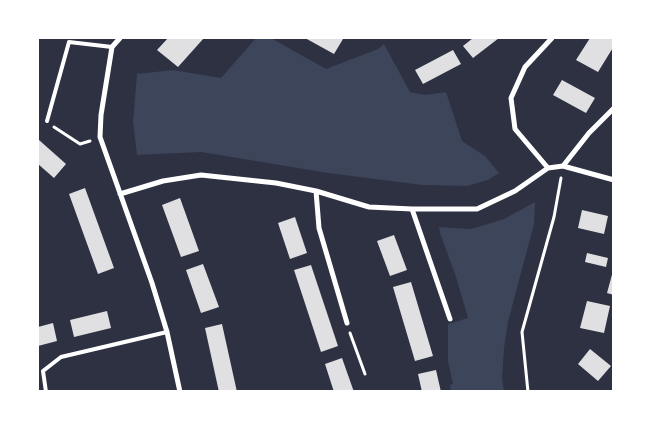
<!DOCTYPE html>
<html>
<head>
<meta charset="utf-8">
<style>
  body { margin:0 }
  #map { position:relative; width:651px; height:429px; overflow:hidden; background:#2d3142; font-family:"Work Sans",sans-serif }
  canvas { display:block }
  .frame { position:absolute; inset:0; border:39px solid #fff; pointer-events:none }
</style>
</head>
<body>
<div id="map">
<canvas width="651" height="429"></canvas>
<div class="frame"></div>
</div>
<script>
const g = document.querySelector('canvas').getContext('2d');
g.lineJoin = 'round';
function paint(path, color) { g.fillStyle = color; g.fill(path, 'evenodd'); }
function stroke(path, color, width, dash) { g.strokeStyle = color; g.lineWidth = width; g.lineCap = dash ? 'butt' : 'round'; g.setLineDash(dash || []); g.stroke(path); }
paint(new Path2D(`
  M 256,38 L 271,38 L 326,69 L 378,49 L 384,44 L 410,92 L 425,95 L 446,92 L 462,141 L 485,156 L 499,173 L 488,180 L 467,186 L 422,185 L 328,173 L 201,152 L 137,155 L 133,122 L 137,74 L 173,70 L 221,78 Z
  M 535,202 L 534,224 L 508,322 L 504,349 L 502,378 L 504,391 L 451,391 L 450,385 L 453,384 L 448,361 L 448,324 L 468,318 L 456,277 L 440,233 L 439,227 L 471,229 L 504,219 Z`), '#3c4559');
paint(new Path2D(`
  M 168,38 L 204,38 L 178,67 L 157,50 Z
  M 305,38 L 341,38 L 343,39 L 334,54 Z
  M 473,38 L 499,38 L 473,58 L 463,46 Z
  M 590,38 L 614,38 L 614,46 L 598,72 L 576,60 Z
  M 453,50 L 461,64 L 423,84 L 415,70 Z
  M 562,80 L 595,98 L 586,113 L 553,95 Z
  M 39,140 L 66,164 L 54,178 L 38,164 L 38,141 Z
  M 85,188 L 114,268 L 98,274 L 69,194 Z
  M 180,198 L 199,251 L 181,257 L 162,205 Z
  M 582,210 L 608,216 L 604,234 L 578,228 Z
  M 295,217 L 307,253 L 290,259 L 278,223 Z
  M 394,235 L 407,270 L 390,276 L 377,241 Z
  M 587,253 L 608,258 L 606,267 L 585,262 Z
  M 203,264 L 219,307 L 201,313 L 186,270 Z
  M 311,265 L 338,346 L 321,352 L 294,270 Z
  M 613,271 L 614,271 L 614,295 L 607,293 Z
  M 411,282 L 433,356 L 415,361 L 393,287 Z
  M 587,301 L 610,306 L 604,333 L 580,328 Z
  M 107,311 L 111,328 L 74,337 L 70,320 Z
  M 53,323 L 57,341 L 38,346 L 38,327 Z
  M 222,324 L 237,392 L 219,392 L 205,328 Z
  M 590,349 L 611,366 L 598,381 L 578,364 Z
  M 342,358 L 354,392 L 334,392 L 325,364 Z
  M 436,370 L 441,392 L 422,392 L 418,374 Z`), '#e0e0e3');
stroke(new Path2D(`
  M 54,127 L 80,144 L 90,141
  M 350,333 L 365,374
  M 528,392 L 522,332 L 554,217 L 561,178`), '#fff', 3);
stroke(new Path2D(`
  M 47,121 L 69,42 L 112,47
  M 46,392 L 43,371 L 61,357 L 167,332`), '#fff', 4);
stroke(new Path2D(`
  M 120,38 L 112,47 L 101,115 L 100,137 L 152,283 L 167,332 L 180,392
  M 563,166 L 589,133 L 614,108
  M 548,168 L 515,129 L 511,98 L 525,67 L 552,38
  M 316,191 L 319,228 L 347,323
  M 120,194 L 163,181 L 201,175 L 276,183 L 316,191 L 369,207 L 412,209 L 477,209 L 515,191 L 548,168 L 563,166 L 614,180
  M 412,209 L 450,319`), '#fff', 5);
</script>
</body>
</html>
